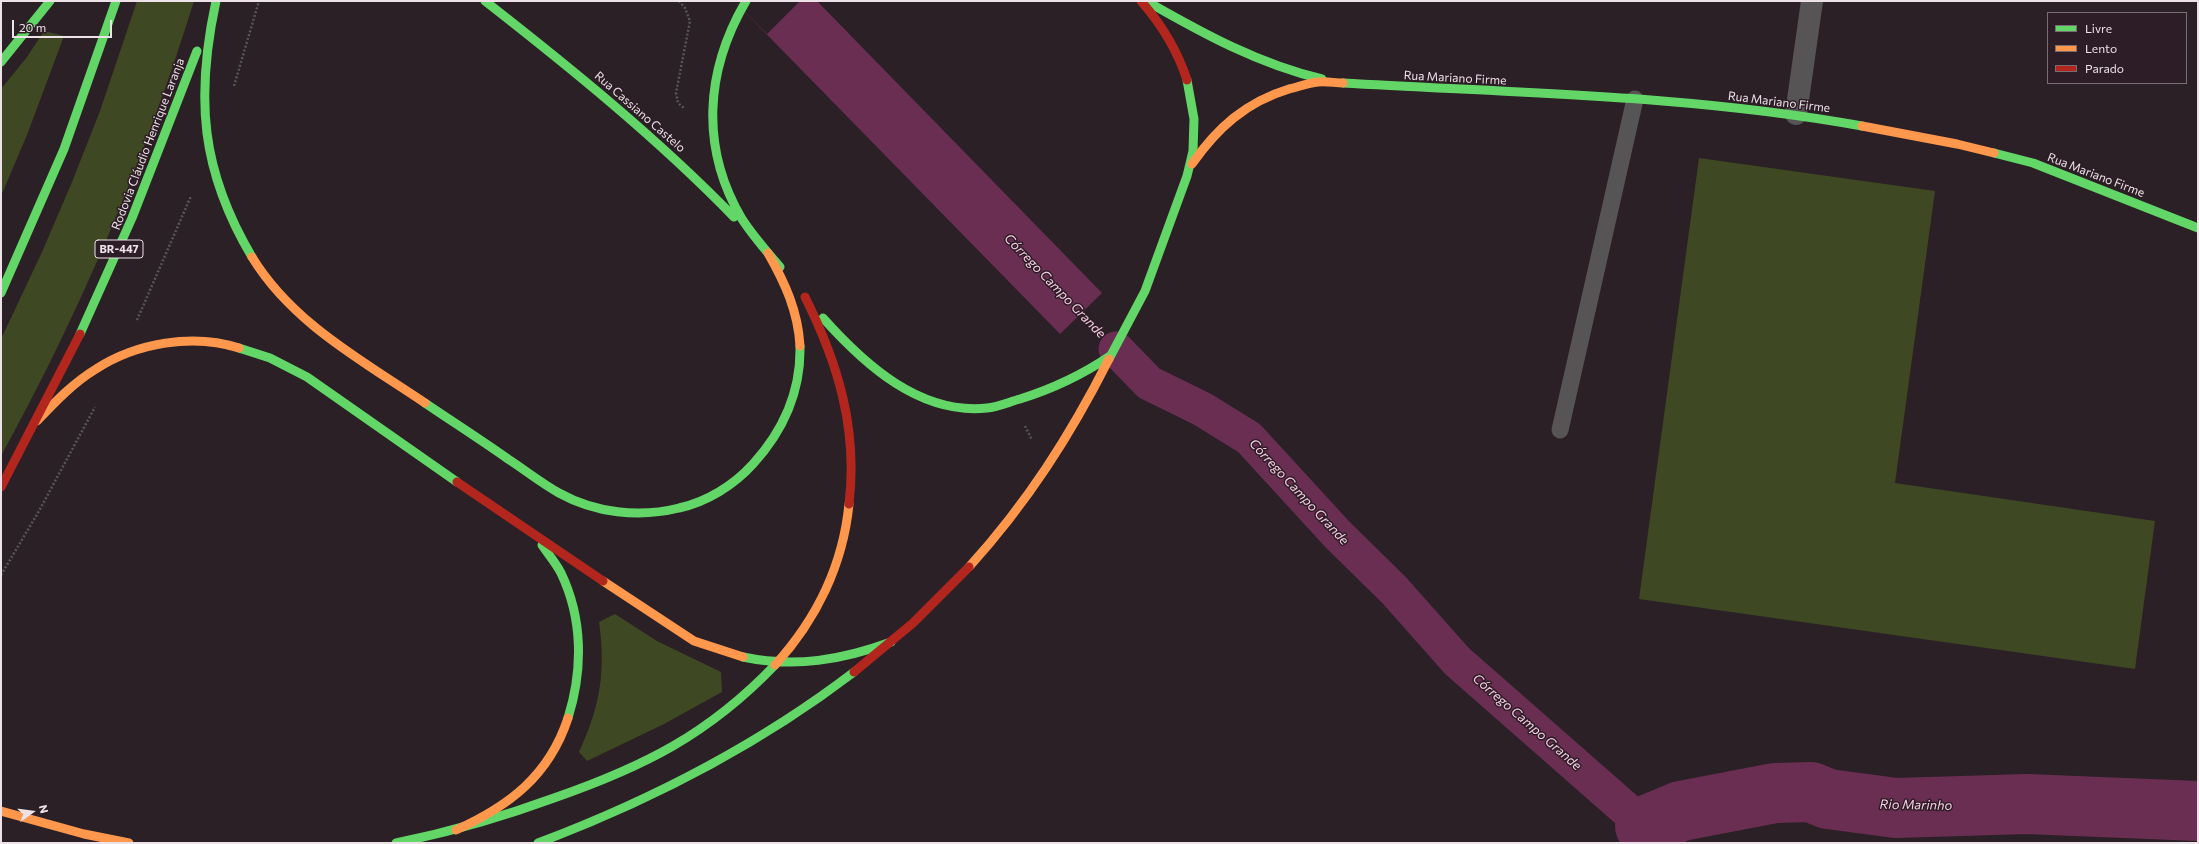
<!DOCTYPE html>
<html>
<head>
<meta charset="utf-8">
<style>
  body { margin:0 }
  #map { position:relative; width:2199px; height:844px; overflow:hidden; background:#2a2025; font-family:Commissioner,sans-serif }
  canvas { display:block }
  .frame { position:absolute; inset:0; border:2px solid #ede2e7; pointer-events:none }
  .legend { position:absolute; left:2047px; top:12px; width:140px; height:72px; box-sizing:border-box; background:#2d1d26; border:1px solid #7a6c73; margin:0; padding:5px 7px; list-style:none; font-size:12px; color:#ede2e7 }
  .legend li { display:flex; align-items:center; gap:8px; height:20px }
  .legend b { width:20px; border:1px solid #7a6c73 }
  .north { position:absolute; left:12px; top:792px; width:40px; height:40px; -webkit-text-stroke:3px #2d1d26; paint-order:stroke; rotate:76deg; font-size:11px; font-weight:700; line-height:16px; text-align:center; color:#ede2e7 }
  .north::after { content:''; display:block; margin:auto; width:14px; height:18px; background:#ede2e7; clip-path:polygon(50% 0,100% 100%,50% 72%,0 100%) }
  .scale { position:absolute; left:12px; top:20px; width:100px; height:18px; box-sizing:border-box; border:2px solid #ede2e7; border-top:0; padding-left:5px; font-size:12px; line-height:14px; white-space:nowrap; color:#ede2e7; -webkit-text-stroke:3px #2d1d26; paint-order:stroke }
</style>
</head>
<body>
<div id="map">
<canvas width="2199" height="844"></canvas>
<div class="frame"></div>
<ul class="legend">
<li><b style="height:5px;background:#63d668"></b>Livre</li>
<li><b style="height:5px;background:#ff974d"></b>Lento</li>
<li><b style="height:5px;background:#b3261e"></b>Parado</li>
</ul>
<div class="north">N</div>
<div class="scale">20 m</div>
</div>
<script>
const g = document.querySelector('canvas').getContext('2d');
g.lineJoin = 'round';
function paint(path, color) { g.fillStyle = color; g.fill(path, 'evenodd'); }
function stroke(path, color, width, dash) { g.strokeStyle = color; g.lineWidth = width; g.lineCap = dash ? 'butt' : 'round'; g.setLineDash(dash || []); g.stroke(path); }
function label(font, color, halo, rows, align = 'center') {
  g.font = font + ' Commissioner,sans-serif'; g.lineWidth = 3; g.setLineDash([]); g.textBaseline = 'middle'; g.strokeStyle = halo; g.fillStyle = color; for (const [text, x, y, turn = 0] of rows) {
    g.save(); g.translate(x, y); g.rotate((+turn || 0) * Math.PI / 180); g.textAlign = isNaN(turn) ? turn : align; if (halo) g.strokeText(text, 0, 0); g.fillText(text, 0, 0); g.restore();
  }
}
paint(new Path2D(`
  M 137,1 L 194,1 C 145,159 81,311 1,456 L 1,339 L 42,252 L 72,182 L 100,111 Z
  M 44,31 L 64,36 L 27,135 L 1,196 L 1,89 L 27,57 Z
  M 1699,158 L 1935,191 L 1895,483 L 2155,521 L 2135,669 L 1639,599 Z
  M 615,614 L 657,641 L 721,672 L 722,692 L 664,724 L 587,761 L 579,752 C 600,707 606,671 599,622 Z`), '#3e4823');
paint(new Path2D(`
  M 734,1 L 817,1 L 1104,295 L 1063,337 Z`), '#692e52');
paint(new Path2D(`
  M 734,1 L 800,1 L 767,34 Z
  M 1104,291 L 1172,361 L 1129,406 L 1059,335 Z`), '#2a2025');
stroke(new Path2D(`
  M 1116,349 L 1149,383 L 1202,409 L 1249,438 L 1337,534 L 1394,590 L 1457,661 L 1645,826 L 1668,843`), '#692e52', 35);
stroke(new Path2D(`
  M 1645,826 L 1681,811 L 1775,793 L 1811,792 L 1828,799 L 1896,808 L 2027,804 L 2198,811`), '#692e52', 60);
stroke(new Path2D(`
  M 679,1 L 685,8 L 690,21 L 676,93 L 678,103 L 684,108
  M 234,86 L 259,1
  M 137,320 L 191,196
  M 1025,426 L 1032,440
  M 1,575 L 39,511 L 95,407`), '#585655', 2.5, [2, 2]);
stroke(new Path2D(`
  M 1560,430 L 1635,99`), '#565454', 17);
stroke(new Path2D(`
  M 1796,114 L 1812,1`), '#565454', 22);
stroke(new Path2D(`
  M 216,1 C 195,98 201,171 252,257
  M 485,1 C 572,69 657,138 734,217
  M 746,1 C 705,71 700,148 742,219 C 753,236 767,252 780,267
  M 1148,2 C 1204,34 1259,64 1322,79
  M 1,62 L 50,1
  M 1343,83 C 1516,93 1691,95 1862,126
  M 1994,153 L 2033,163 L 2198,228
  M 1,293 L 64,149 L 116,1
  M 823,318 C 865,365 920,415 987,408 C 998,407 1009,402 1020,399 C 1052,389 1082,375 1110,356
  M 80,334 L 132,218 L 197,51
  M 239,348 L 270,358 L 307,377 L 457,482
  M 1109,359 L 1145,291 L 1187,176 L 1193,151 L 1194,119 L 1187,80
  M 425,403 C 453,422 481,440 508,459 C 525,470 541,483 559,493 C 595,513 639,518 679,508 C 707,502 734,485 753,464 C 783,431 801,391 800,346
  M 542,545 C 548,554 556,563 561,573 C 583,619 583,670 568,718
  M 743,657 C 795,668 842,660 891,642
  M 396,843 C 450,832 502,817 554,798 C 643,767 708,735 775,665
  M 538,843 C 652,800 757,746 854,672`), '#63d668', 9);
stroke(new Path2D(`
  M 1862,126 L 1957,144 L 1994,153
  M 1192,164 C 1217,128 1246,102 1289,89 C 1298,87 1308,83 1318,82 C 1326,81 1335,83 1343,83
  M 768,253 C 785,283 798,311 800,346
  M 252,257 C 292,323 363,361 425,403
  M 37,421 C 55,402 73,383 96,369 C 136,343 193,333 239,348
  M 969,567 C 1027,503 1070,436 1109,359
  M 603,581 L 694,641 L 743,657
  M 775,665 C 816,620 843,565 849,504
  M 1,811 L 84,834 L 129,843
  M 456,830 C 509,806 549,776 568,718`), '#ff974d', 9);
stroke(new Path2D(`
  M 1141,1 C 1162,25 1177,49 1187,80
  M 805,297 C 838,363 858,429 849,504
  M 457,482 L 603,581
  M 1,487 L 80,334
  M 854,672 L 913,623 L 969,567`), '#b3261e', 9);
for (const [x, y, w] of [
  [119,249,48]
]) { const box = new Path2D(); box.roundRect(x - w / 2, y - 9, w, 18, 3); g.fillStyle = '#2d1d26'; g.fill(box); stroke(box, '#ede2e7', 1); }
label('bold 11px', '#ede2e7', null, [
  ["BR-447",119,249]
]);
label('12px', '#ede2e7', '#2d1d26', [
  ["Rua Mariano Firme",1455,78,3],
  ["Rua Mariano Firme",1779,102,7],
  ["Rua Cassiano Castelo",640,112,41],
  ["Rodovia Cláudio Henrique Laranja",148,144,-69],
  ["Rua Mariano Firme",2096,175,21]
]);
label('italic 13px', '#f8cfe4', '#2d1d26', [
  ["Córrego Campo Grande",1055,286,46],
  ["Córrego Campo Grande",1299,492,47],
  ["Córrego Campo Grande",1527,722,41],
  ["Rio Marinho",1916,805,1]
]);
</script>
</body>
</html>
